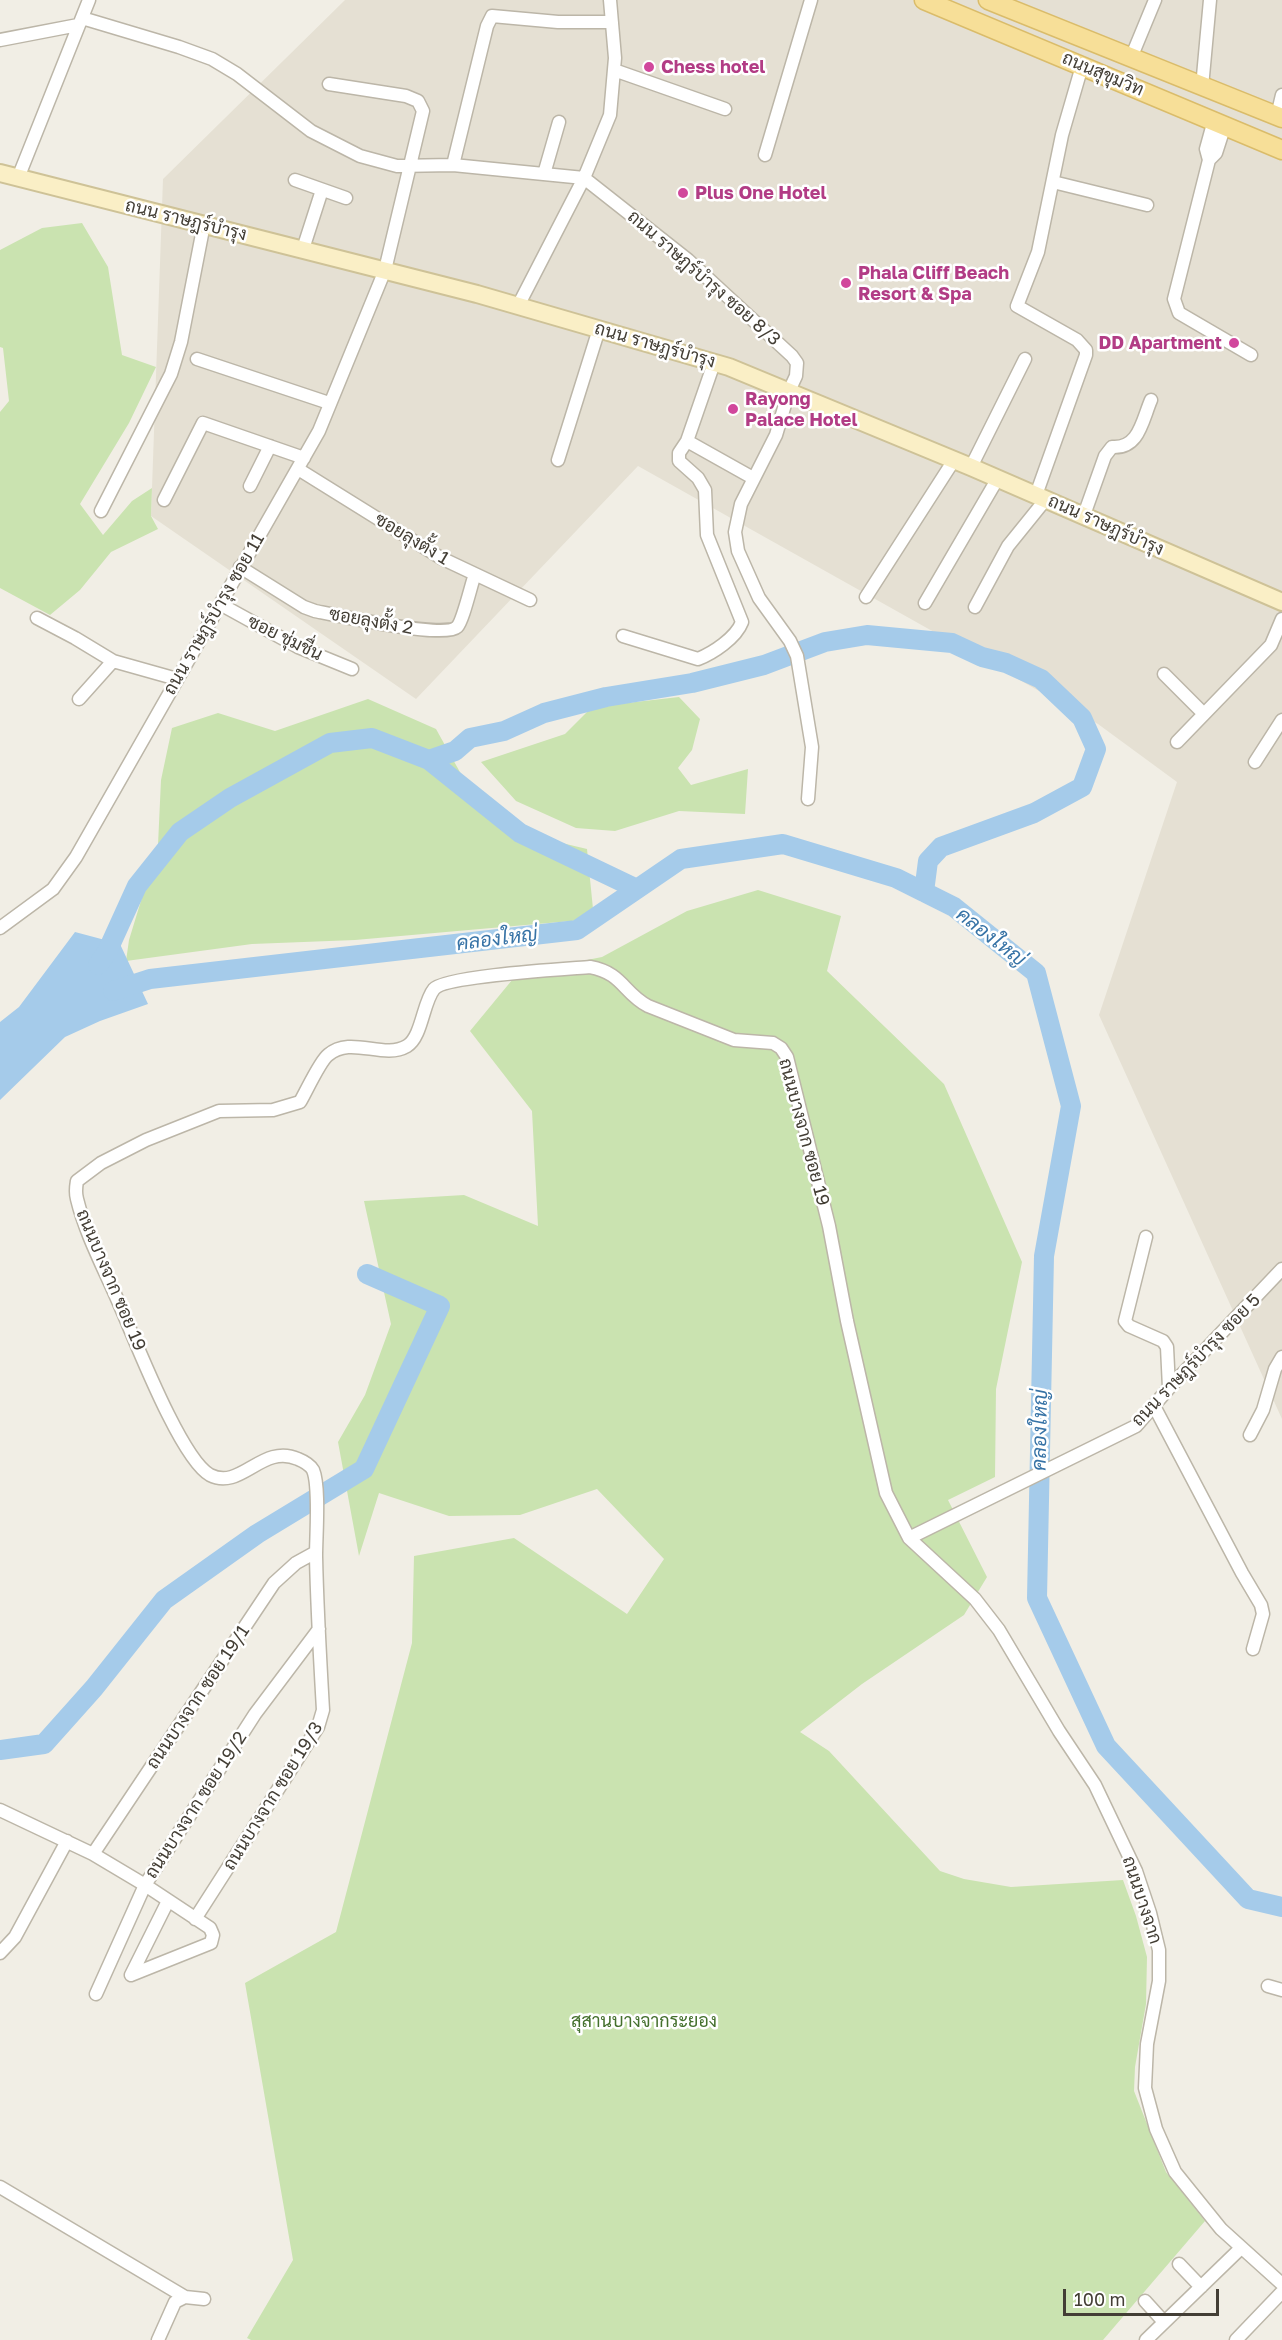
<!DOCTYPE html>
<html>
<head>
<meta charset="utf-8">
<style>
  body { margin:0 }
  #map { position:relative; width:1282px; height:2340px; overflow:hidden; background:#f1eee5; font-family:"Golos Text",sans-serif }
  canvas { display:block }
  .scale { position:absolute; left:1063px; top:2289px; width:156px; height:27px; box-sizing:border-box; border:3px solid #433e35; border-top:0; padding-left:8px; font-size:18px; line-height:21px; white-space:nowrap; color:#433e35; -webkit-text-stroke:4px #fff; paint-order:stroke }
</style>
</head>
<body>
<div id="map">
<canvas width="1282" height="2340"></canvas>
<div class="scale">100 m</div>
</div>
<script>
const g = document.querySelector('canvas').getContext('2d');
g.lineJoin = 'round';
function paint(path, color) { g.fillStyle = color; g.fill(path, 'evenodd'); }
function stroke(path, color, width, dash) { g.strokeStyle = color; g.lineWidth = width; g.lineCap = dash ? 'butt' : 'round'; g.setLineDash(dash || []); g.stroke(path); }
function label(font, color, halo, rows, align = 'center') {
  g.font = font + ' "Golos Text",Sarabun,sans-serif'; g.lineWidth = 5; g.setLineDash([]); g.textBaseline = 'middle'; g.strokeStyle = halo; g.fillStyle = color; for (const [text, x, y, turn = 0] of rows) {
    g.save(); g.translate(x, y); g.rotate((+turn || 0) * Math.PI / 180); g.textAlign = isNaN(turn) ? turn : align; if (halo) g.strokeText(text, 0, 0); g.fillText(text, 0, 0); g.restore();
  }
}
paint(new Path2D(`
  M 345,0 L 1282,0 L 1282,1419 L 1099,1015 L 1177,782 L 1098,724 L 638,466 L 416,699 L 151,516 L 163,179 Z`), '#e5e0d3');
paint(new Path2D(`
  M 82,223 L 108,267 L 122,355 L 156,367 L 129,423 L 80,504 L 103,535 L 132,501 L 152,488 L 151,516 L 158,529 L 111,552 L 80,590 L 50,615 L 0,588 L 0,412 L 9,401 L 3,348 L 0,347 L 0,250 L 42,228 Z
  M 679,697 L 700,719 L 692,750 L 678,768 L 691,785 L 748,769 L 745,814 L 679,811 L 615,831 L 576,828 L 516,801 L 481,762 L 565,734 L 592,707 Z
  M 368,699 L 436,729 L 471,792 L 494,819 L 520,833 L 587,849 L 594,919 L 355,940 L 252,944 L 126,961 L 129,940 L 158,845 L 161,780 L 172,728 L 218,713 L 275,731 Z
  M 758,890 L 841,916 L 827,971 L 944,1084 L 1022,1262 L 996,1389 L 995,1477 L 948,1500 L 987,1577 L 964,1615 L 862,1684 L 800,1732 L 829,1751 L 940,1871 L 964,1879 L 1011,1887 L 1123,1880 L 1136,1916 L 1147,1957 L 1146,2004 L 1135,2067 L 1134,2091 L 1166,2172 L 1205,2221 L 1103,2340 L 251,2340 L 247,2338 L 293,2260 L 245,1983 L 336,1932 L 412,1643 L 414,1556 L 514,1538 L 627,1614 L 664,1559 L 597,1489 L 520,1515 L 449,1516 L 379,1493 L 359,1556 L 338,1442 L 365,1395 L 391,1324 L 364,1201 L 464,1195 L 538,1226 L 532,1111 L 470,1031 L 517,974 L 602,957 L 687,911 Z`), '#cae3b0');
paint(new Path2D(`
  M 75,932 L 120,944 L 148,1004 L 100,1021 L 65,1037 L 0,1100 L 0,1022 L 19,1007 Z`), '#a5cbea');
stroke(new Path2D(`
  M 429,760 L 455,751 L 470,738 L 504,731 L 544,713 L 606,697 L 692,683 L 764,665 L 825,642 L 867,635 L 952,643 L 982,657 L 1006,663 L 1041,679 L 1082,718 L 1096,749 L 1082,787 L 1034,813 L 941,847 L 928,861 L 924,892
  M 98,965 L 107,952 L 137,886 L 180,832 L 230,798 L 330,743 L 372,738 L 429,760 L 520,833 L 637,889
  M 113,991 L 150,979 L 577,930 L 681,859 L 783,844 L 896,878 L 954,907 L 1036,973 L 1071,1106 L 1044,1256 L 1037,1598 L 1106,1746 L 1248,1899 L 1282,1907
  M 0,1750 L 44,1744 L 94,1688 L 164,1600 L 257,1534 L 364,1469 L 440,1306 L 367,1274`), '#a5cbea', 20);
const street = new Path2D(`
  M 82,18 L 179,47 L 212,59 L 237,74 L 311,131 L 360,156 L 397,166 L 453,165 L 584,178 L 688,260 L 792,356 L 797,363 L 796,376 L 789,391 L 776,435 L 741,504 L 735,532 L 738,551 L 759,598 L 790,641 L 797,656 L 812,747 L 808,799
  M 0,40 L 78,25
  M 1131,58 L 1155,0
  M 614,70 L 725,109
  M 1202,87 L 1210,0
  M 1277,116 L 1282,95
  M 1214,120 L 1206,149 L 1209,160 L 1174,299 L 1179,313 L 1251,355
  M 765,155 L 811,0
  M 1209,160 L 1216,153 L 1225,125
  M 453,165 L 487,26 L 492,16 L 558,22 L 612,22
  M 544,174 L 559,122
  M 18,178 L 89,0
  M 295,180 L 346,198
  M 1053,182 L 1147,205
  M 303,249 L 322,190
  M 518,306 L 584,178 L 610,115 L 615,58 L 610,0
  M 197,359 L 329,403
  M 714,363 L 687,441 L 753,478
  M 558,460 L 599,329
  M 971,467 L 1025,359
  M 298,469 L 441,558 L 530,600
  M 250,486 L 270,446
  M 1036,495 L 1086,355 L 1086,350 L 1077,340 L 1017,306 L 1038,252 L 1062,135 L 1082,66
  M 164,500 L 203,423 L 304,458
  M 101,511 L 171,374 L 181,342 L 204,224
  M 1084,515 L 1105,456 L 1112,447 C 1139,449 1142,421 1151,400
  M 240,567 L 304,607 L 315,611 C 335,615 445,639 457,627 C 463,621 471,585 475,574
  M 866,597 L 954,460
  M 925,603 L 998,478
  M 220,604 L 298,647 L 352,669
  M 975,607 L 1008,546 L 1046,499
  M 37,618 L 75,638 L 113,661 L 177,679
  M 623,636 L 698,659 C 713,653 736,638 742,622 L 707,535 L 705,490 L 698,478 L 679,461 L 679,453 L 687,441
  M 1164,674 L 1204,714
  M 79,699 L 113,661
  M 1177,742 L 1271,645 L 1282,619
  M 1255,762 L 1282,720
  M 0,928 L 53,889 L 76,857 L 319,431 L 385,270 L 423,111 L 418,101 L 406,96 L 329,84
  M 1146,1237 L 1125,1321 L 1129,1326 L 1163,1341 L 1167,1347 L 1169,1388
  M 1154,1406 L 1242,1573 L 1261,1605 L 1263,1614 L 1253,1649
  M 1250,1435 L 1263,1410 L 1275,1369 L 1282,1357
  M 909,1538 L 1136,1426 L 1169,1388 L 1282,1269
  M 0,1810 L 93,1854 L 145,1885 L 210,1928 L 213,1935 L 211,1943 L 131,1975
  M 93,1854 L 274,1583 L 296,1563 L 316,1552
  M 195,1919 L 318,1727 L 323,1710 C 320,1658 317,1607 316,1556 C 316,1536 320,1486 313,1470 C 310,1465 303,1461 298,1459 C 262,1443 241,1491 210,1475 C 181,1459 136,1342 121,1308 C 106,1272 86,1236 77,1199 C 75,1192 76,1187 77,1181 L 101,1163 L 146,1140 L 219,1111 L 273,1110 L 300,1102 C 306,1092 320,1061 328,1055 C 351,1035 383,1060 407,1046 C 422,1037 423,1002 434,989 C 445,976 566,969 590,967 C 623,973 623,993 648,1006 L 734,1040 L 773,1043 L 781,1048 L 787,1057 L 829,1226 L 847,1321 L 886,1493 L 909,1538 L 975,1599 L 999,1630 L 1059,1731 L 1095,1785 L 1136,1871 L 1150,1913 L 1159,1950 L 1159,1981 L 1147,2044 L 1145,2088 L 1156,2129 L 1175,2172 L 1221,2229 L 1282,2284
  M 0,1953 L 15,1937 L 67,1841
  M 131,1975 L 168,1901
  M 1268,1986 L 1282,1990
  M 96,1994 L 145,1885 L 255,1714 L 319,1629
  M 0,2187 L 185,2297
  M 1179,2264 L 1201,2287
  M 1145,2301 L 1164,2322
  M 158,2340 L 175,2302 L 185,2297 L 204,2299
  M 1146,2340 L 1241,2248
  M 1236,2340 L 1282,2292`);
const secondary = new Path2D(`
  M 0,173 L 477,294 L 729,367 L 971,467 L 1282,602`);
const primary = new Path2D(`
  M 924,0 L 1282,150
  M 988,0 L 1282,118`);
stroke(street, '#bcb6a8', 15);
stroke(secondary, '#cec297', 20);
stroke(primary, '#dabc6a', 21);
stroke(street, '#fff', 12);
stroke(secondary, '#faefc6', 16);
stroke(primary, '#f7df98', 18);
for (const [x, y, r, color] of [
  [649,67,6,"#d1479c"],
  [683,193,6,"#d1479c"],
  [846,283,6,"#d1479c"],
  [1234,343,6,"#d1479c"],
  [733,409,6,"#d1479c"]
]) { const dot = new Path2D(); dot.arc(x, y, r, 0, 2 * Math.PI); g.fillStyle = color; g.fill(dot); stroke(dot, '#fff', 2); }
label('bold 18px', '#b23c85', '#fff', [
  ["Chess hotel",661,67],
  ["Plus One Hotel",695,193],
  ["Phala Cliff Beach",858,273],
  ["Resort & Spa",858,294],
  ["DD Apartment",1222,343,"right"],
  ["Rayong",745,399],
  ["Palace Hotel",745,420]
], 'left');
label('18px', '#433e35', '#fff', [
  ["ถนนสุขุมวิท",1103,74,23],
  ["ถนน ราษฎร์บำรุง",186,220,14],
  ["ถนน ราษฎร์บำรุง ซอย 8/3",704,278,41],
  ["ถนน ราษฎร์บำรุง",655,345,16],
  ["ถนน ราษฎร์บำรุง",1106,525,24],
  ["ซอยลุงตั้ง 1",412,539,31],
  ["ถนน ราษฎร์บำรุง ซอย 11",214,614,-60],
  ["ซอยลุงตั้ง 2",371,621,10],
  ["ซอย ชุ่มชื่น",285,638,26],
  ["ถนนบางจาก ซอย 19",804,1132,75],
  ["ถนนบางจาก ซอย 19",111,1280,67],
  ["ถนน ราษฎร์บำรุง ซอย 5",1196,1360,-46],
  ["ถนนบางจาก ซอย 19/1",198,1697,-56],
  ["ถนนบางจาก ซอย 19/3",273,1796,-58],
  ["ถนนบางจาก ซอย 19/2",196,1805,-57],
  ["ถนนบางจาก",1142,1900,72]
]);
label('18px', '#44702d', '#fff', [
  ["สุสานบางจากระยอง",644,2021]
]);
label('italic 20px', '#3773a6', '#fff', [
  ["คลองใหญ่",991,937,38],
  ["คลองใหญ่",497,939,-7],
  ["คลองใหญ่",1040,1430,-89]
]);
</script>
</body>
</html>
